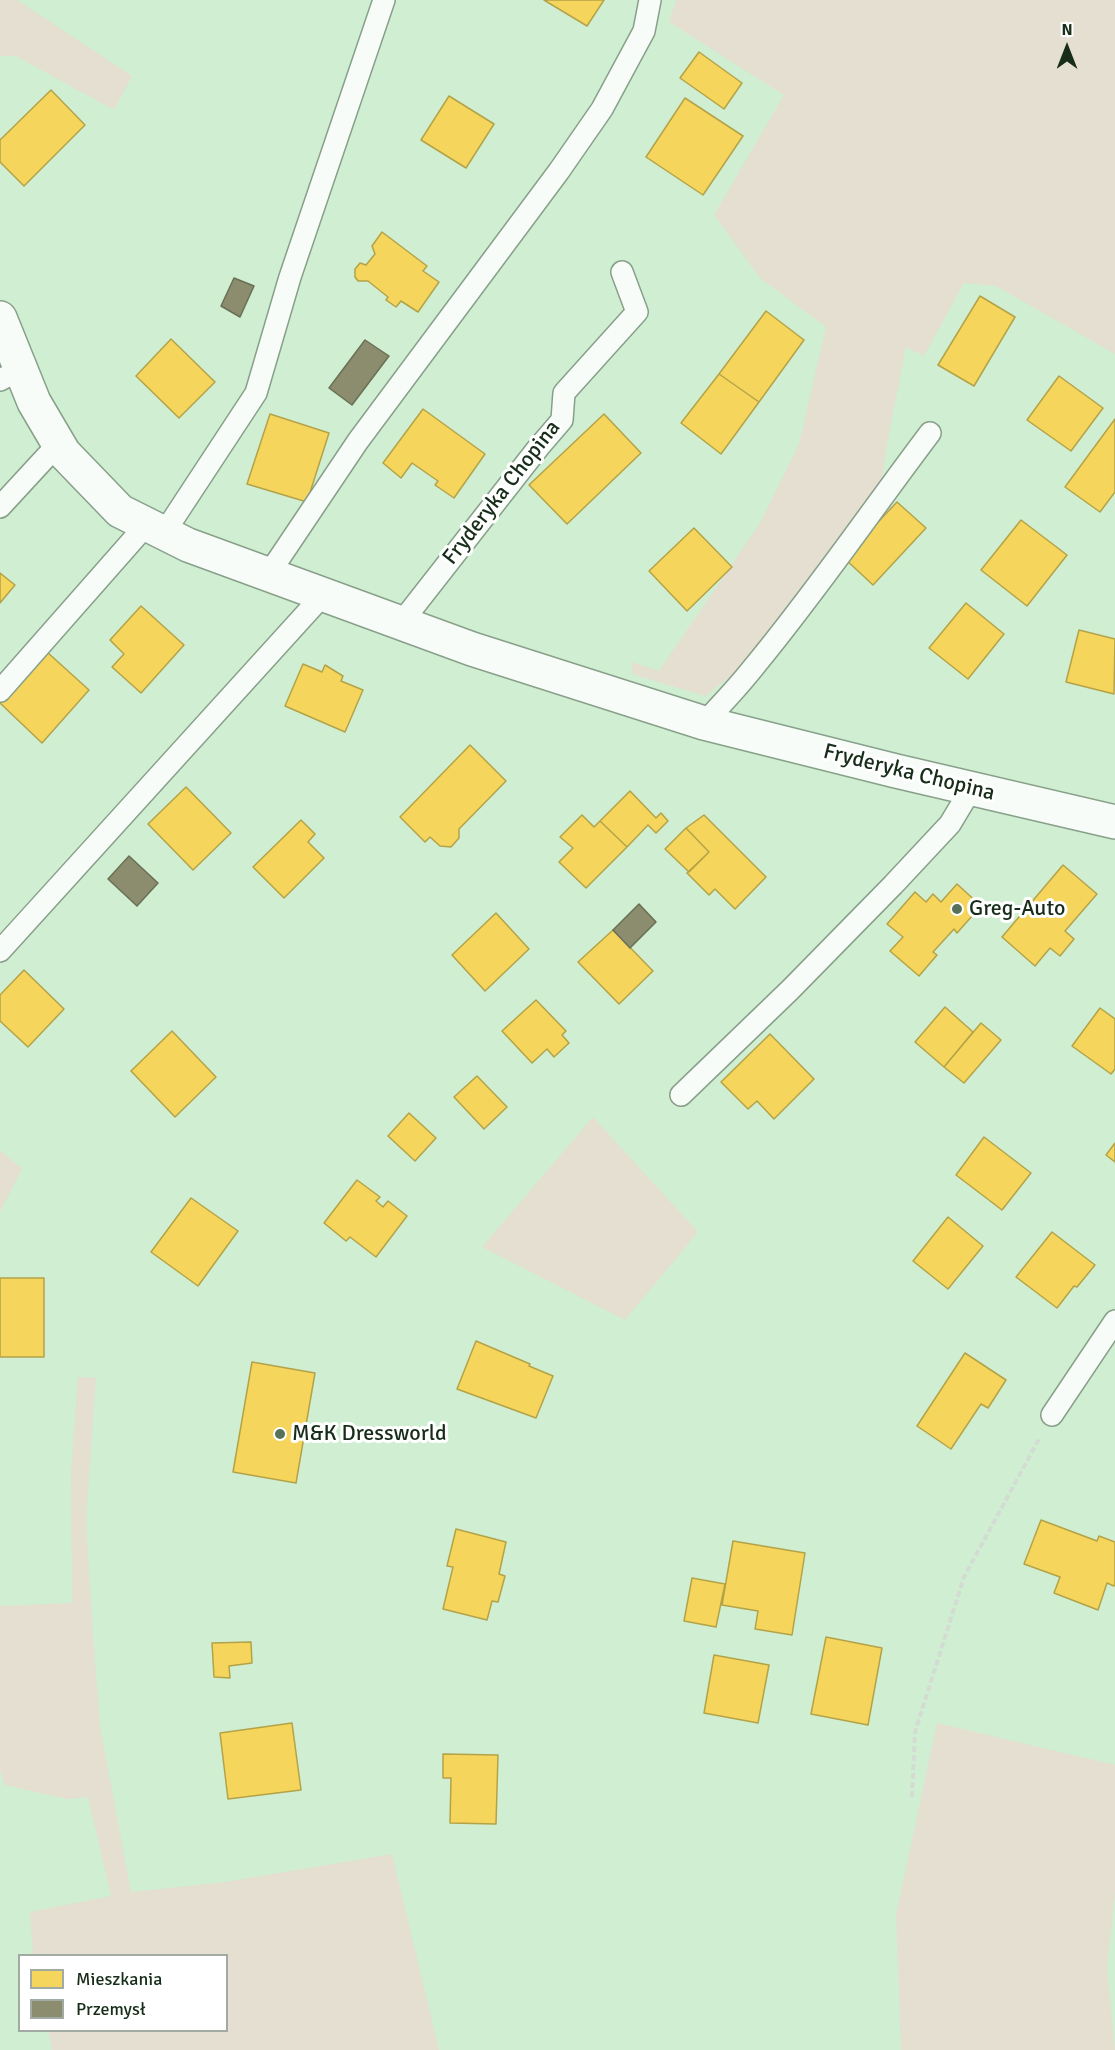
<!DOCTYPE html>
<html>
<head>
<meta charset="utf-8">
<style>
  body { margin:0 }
  #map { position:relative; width:1115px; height:2050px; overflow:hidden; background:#d0eed1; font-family:Signika,sans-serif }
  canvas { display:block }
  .legend { position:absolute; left:18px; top:1954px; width:210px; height:78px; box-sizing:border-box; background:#fff; border:2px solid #a2aba3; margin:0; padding:8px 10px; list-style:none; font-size:18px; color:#172d19 }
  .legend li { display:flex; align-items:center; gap:12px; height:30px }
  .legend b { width:30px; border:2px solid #a2aba3 }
  .north { position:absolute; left:1037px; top:18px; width:60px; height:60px; -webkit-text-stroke:4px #fff; paint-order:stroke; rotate:0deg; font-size:16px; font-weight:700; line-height:24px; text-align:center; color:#172d19 }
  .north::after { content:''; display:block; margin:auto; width:21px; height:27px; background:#172d19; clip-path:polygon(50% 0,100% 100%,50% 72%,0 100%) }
</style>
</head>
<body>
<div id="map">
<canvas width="1115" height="2050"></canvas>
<ul class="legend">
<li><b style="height:16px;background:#f6d55c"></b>Mieszkania</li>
<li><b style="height:16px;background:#8c8c6e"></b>Przemysł</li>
</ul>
<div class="north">N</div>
</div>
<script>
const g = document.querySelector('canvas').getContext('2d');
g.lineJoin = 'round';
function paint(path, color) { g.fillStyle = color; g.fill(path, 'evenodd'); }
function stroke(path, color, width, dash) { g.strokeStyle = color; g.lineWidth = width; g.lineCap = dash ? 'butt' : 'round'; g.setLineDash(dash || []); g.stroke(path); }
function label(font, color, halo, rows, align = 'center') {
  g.font = font + ' Signika,sans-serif'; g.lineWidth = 6; g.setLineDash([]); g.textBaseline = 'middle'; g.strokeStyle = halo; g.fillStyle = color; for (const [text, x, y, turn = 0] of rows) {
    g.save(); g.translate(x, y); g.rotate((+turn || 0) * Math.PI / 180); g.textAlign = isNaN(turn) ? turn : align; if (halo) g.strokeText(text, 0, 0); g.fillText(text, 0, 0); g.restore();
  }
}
paint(new Path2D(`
  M 0,0 L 17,0 L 132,76 L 114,110 L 16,56 L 0,56 Z
  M 676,0 L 1115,0 L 1115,354 L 996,286 L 964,283 L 924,356 L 906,347 L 887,444 L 881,485 L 831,557 L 731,676 L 705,696 L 632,674 L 632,662 L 659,671 L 760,523 L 799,444 L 826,327 L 760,278 L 714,215 L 784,95 L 669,22 Z
  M 593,1117 L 698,1232 L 625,1320 L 482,1247 Z
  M 0,1150 L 22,1169 L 0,1212 Z
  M 78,1377 L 96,1378 L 86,1520 L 93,1635 L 100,1726 L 131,1892 L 225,1882 L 392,1854 L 439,2050 L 52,2050 L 48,2031 L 226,2030 L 226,1956 L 33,1955 L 30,1912 L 111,1896 L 88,1797 L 68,1799 L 4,1785 L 0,1769 L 0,1606 L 72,1603 L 71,1472 Z
  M 937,1723 L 1115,1765 L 1115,1893 L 1107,1967 L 1115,2050 L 901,2050 L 896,1915 Z`), '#e4dfd0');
const homes = new Path2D(`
  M 544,0 L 604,0 L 587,26 Z
  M 699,52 L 742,83 L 724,109 L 680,78 Z
  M 51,90 L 85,125 L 24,186 L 0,162 L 0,140 Z
  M 449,96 L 494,124 L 466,168 L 421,140 Z
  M 685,98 L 743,136 L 703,195 L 646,157 Z
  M 382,232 L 427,266 L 423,271 L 439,282 L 418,312 L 401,301 L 396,307 L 386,300 L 388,297 L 368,281 L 358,281 L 355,277 L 355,269 L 360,263 L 366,265 L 375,254 L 372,246 Z
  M 980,296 L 1015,317 L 974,386 L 938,365 Z
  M 766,311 L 804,340 L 759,402 L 719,374 Z
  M 171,339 L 215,382 L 179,418 L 136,376 Z
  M 719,374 L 759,402 L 721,454 L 681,423 Z
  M 1059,376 L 1103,408 L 1071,451 L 1027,420 Z
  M 423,409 L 485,454 L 454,498 L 435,485 L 438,481 L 412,463 L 401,478 L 383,463 Z
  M 270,414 L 329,433 L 307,502 L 247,484 Z
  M 604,414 L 641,453 L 567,524 L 529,485 Z
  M 1115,419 L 1115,492 L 1100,512 L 1065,487 Z
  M 897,502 L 926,528 L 873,585 L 844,558 Z
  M 1021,520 L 1067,555 L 1027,606 L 981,570 Z
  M 694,528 L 732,567 L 687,611 L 649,571 Z
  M 0,573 L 15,585 L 0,603 Z
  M 966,603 L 1004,634 L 968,679 L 929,648 Z
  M 141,606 L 184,645 L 141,693 L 112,667 L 124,654 L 110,640 Z
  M 1079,630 L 1115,639 L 1114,694 L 1066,682 Z
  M 47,652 L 89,690 L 42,743 L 0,703 Z
  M 303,664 L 322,672 L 325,665 L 343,676 L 341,681 L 363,690 L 345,732 L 285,706 Z
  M 470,745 L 506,781 L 459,829 L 459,838 L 451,847 L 440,846 L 430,837 L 425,842 L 400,817 Z
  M 186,787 L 231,833 L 193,870 L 148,824 Z
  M 630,791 L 656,818 L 661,813 L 668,821 L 656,833 L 648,825 L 627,847 L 600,821 Z
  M 582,815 L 594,827 L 600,821 L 627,847 L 586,888 L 559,862 L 573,848 L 560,837 Z
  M 704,815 L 766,877 L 735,909 L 715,889 L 709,895 L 687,873 L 709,852 L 686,828 Z
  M 301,820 L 315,834 L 308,842 L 324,858 L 284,898 L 253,867 Z
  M 686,828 L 709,852 L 689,872 L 665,849 Z
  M 1063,865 L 1097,894 L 1065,931 L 1074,939 L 1060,956 L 1050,948 L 1035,966 L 1002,937 Z
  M 957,884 L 981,906 L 957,933 L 954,929 L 933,952 L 937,955 L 919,976 L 890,951 L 903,937 L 887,924 L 915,892 L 926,902 L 933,894 L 941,902 Z
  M 496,913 L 529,949 L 485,991 L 452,955 Z
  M 613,930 L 653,971 L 619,1004 L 578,962 Z
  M 24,970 L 64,1009 L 28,1047 L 0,1021 L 0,995 Z
  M 536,1000 L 566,1031 L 562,1035 L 569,1043 L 554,1057 L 547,1049 L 532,1063 L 502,1031 Z
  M 945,1007 L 973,1032 L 944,1067 L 915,1042 Z
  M 1100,1008 L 1115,1019 L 1115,1069 L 1111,1074 L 1072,1046 Z
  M 981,1023 L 1001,1040 L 964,1083 L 944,1067 Z
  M 172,1031 L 216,1077 L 175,1117 L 131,1071 Z
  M 770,1034 L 814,1079 L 774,1119 L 757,1101 L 748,1109 L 721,1082 Z
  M 477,1076 L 507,1107 L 484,1129 L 454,1097 Z
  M 409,1113 L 436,1138 L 415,1161 L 388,1136 Z
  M 984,1137 L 1031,1173 L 1002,1210 L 956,1175 Z
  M 1115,1143 L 1115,1162 L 1106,1155 Z
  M 357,1180 L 380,1197 L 376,1201 L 383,1207 L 388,1201 L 407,1216 L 376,1257 L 350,1237 L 346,1241 L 324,1223 Z
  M 191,1198 L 238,1231 L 198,1286 L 151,1252 Z
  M 948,1217 L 983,1246 L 948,1289 L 913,1261 Z
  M 1052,1232 L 1095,1265 L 1077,1287 L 1074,1286 L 1057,1308 L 1016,1277 Z
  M 0,1278 L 44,1278 L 44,1357 L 0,1357 Z
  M 476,1341 L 530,1364 L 529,1366 L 553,1376 L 536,1418 L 457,1389 Z
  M 965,1353 L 1006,1380 L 988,1408 L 981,1404 L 951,1449 L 917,1426 Z
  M 252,1362 L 315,1373 L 296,1483 L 233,1472 Z
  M 1041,1520 L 1097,1541 L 1099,1536 L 1115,1542 L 1115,1585 L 1114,1586 L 1107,1583 L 1098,1610 L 1054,1593 L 1060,1577 L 1024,1564 Z
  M 456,1529 L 506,1542 L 499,1574 L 505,1576 L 498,1602 L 492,1601 L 487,1620 L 443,1609 L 453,1567 L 447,1566 Z
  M 733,1541 L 805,1553 L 792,1635 L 755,1629 L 758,1611 L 722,1605 Z
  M 692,1578 L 725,1584 L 716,1627 L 684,1621 Z
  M 826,1637 L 882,1648 L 868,1725 L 811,1714 Z
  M 251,1642 L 252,1663 L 229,1666 L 230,1678 L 214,1677 L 212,1643 Z
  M 714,1655 L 769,1665 L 758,1723 L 704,1713 Z
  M 292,1723 L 301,1790 L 228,1799 L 220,1733 Z
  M 443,1754 L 498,1755 L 496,1824 L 450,1823 L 451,1778 L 443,1778 Z`);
paint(homes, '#f6d55c');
stroke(homes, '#b3a348', 1.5);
const industry = new Path2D(`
  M 234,278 L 254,286 L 240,317 L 221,306 Z
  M 365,340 L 389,356 L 352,405 L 329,388 Z
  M 129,856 L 158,883 L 137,906 L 108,879 Z
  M 639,904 L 656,922 L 630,948 L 613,930 Z`);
paint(industry, '#8c8c6e');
stroke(industry, '#697054', 1.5);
const service = new Path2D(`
  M 0,380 L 21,369
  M 0,507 L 59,443
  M 164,533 L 256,393 L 290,277 L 384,0
  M 268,575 L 358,441 L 559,171 L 602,109 L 644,31 L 650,0
  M 401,623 L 538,448 L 562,420 L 564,393 L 637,312 L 622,272
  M 0,691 L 147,524
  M 704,723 C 721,705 738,687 753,668 C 816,592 871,511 930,433
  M 0,951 L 323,595
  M 681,1095 L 790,990 L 893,885 L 950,824 L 971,789
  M 1052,1415 L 1115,1321`);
const tertiary = new Path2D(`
  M 0,318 L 34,402 L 64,453 L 120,511 L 188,545 L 472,649 L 704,723 L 896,771 L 1115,822`);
stroke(service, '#88a08a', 24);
stroke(tertiary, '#88a08a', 36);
stroke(new Path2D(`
  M 912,1797 L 915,1732 L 964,1577 L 1039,1439`), '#d3dcd3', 4, [6, 3]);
stroke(service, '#f8fcf8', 21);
stroke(tertiary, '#f8fcf8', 33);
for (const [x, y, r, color] of [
  [957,909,6,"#587159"],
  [280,1434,6,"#587159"]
]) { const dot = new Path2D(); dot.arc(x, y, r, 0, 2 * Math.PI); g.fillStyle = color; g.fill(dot); stroke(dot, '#fff', 2); }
label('22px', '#172d19', '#fff', [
  ["Fryderyka Chopina",502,493,-52],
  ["Fryderyka Chopina",909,773,14]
]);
label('22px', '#172d19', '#fff', [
  ["Greg-Auto",969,909],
  ["M&K Dressworld",292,1434]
], 'left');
</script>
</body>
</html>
